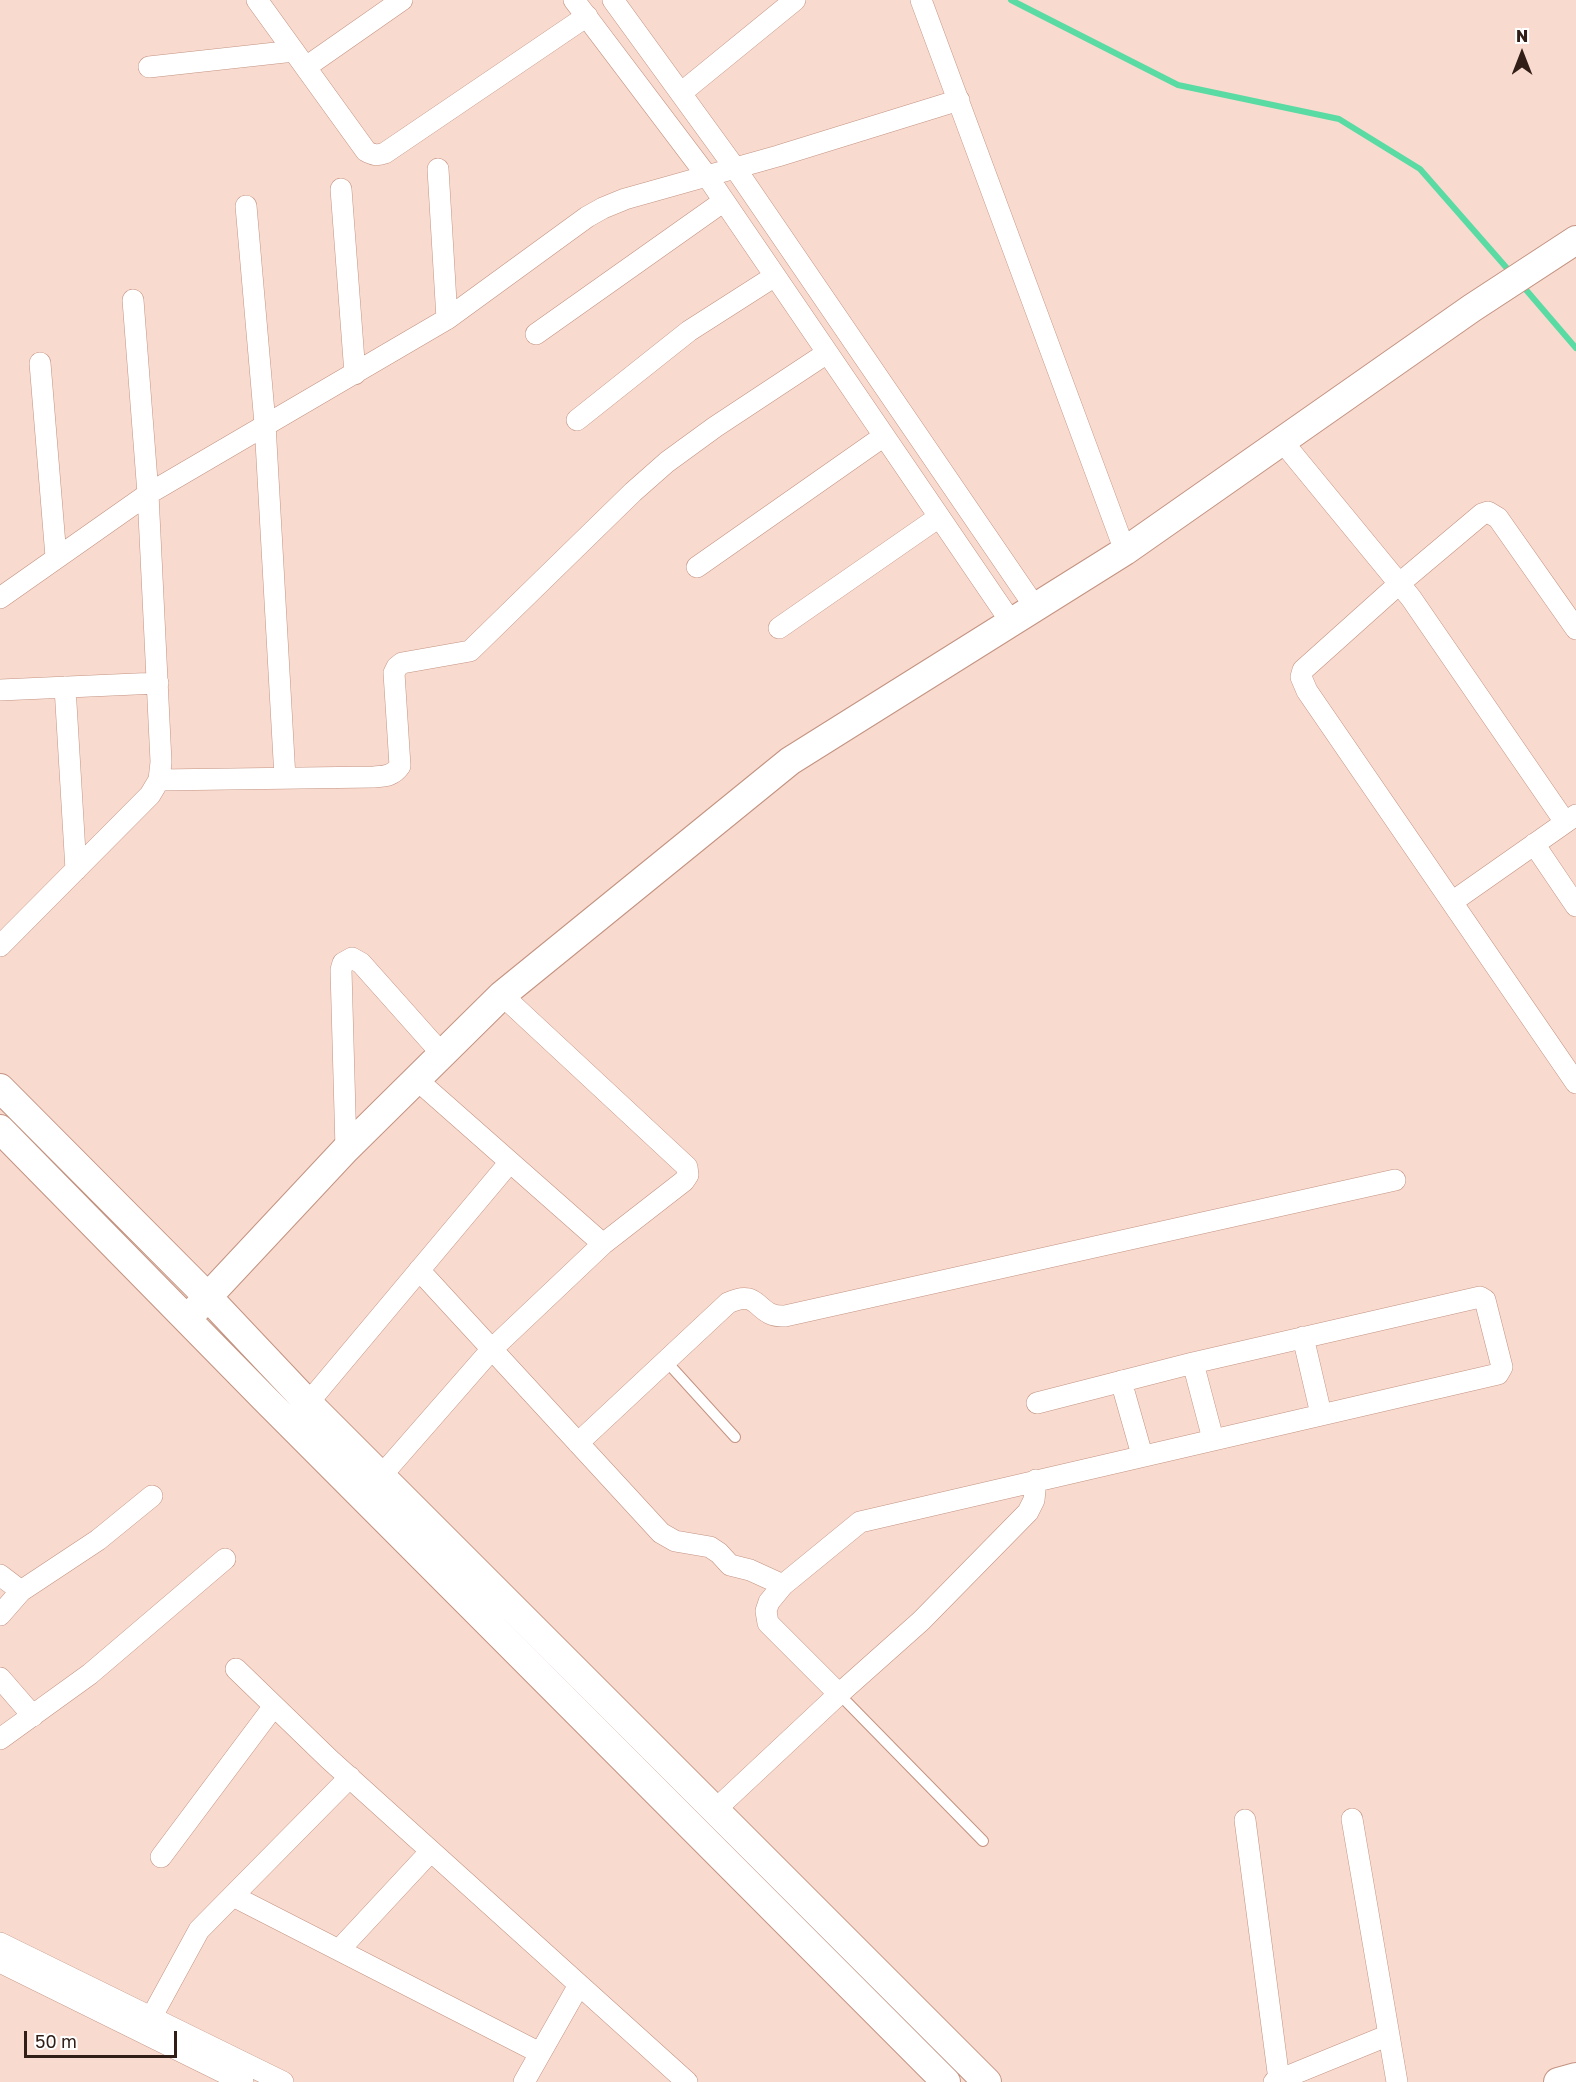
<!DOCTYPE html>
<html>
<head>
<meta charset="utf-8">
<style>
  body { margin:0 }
  #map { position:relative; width:1576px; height:2082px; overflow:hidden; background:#f9dacf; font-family:"Golos Text",sans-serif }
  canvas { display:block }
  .north { position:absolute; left:1492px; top:24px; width:60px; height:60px; -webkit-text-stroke:4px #fff; paint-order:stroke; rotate:0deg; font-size:16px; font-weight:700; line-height:24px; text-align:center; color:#301e17 }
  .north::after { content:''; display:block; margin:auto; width:21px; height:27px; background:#301e17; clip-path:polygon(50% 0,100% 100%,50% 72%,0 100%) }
  .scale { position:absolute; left:24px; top:2031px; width:153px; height:27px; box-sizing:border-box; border:3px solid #301e17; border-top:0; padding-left:8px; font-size:18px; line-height:21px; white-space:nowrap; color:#301e17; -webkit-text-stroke:4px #fff; paint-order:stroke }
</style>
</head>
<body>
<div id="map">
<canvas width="1576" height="2082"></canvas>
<div class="north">N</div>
<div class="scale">50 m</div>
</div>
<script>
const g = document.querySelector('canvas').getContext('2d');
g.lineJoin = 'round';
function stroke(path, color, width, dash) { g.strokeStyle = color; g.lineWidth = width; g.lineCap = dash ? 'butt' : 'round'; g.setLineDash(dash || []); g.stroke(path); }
stroke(new Path2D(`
  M 1011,0 L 1178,85 L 1339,119 L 1420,169 L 1512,274
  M 1521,284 L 1576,348`), '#59dba3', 6);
const lane = new Path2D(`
  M 666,1361 L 735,1437
  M 839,1694 L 983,1841`);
const street = new Path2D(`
  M 257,0 L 366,151 C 373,155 377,156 385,153 L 587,16
  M 574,0 L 707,176 L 1011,622
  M 613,0 L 735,168 L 1035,607
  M 921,0 L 1125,551
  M 149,67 L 294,51
  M 306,67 L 402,0
  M 681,93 L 795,0
  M 438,169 L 447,319
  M 341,189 L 355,374
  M 246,206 L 265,424 L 285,778
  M 536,334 L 724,201
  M 40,363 L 56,557
  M 577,420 L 689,331 L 775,276
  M 1282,441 L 1411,598 L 1565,822
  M 697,567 L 884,436
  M 0,598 L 148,494 L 447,319 L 587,217 L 603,208 L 625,199 L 778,156 L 959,100
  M 779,628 L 939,517
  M 1576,629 L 1498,518 L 1488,512 L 1482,514 L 1400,583 L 1303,670 L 1301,677 L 1307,691 L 1576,1083
  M 65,687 L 76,870
  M 0,690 L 158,683
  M 159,780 L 374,777 C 385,776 393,776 400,766 L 394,673 L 397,667 L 402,663 L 470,651 L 633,492 L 667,462 L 715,427 L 827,353
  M 1534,844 L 1576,906
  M 1452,902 L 1576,815
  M 0,946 L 150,795 L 159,780 L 161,762 L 148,494 L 133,300
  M 416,1079 L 603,1244
  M 346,1149 L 341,970 L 343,963 L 352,958 L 361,963 L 442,1054
  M 419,1270 L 661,1533 L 675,1541 L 710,1547 L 719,1553 L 730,1565 L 750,1570 L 783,1585
  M 1303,1337 L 1321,1414
  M 1193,1363 L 1213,1439
  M 1121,1381 L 1142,1455
  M 308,1403 L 510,1162
  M 578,1443 L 728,1303 C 761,1287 755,1318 785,1316 L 1395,1180
  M 381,1476 L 492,1349 L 603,1244 L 684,1181 L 688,1175 L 687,1167 L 502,995
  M 0,1575 L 21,1591
  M 0,1615 L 21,1591 L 98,1540 L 152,1496
  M 236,1669 L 329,1759 L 687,2082
  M 0,1678 L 33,1716
  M 839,1694 L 768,1623 L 766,1611 L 769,1602 L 783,1585 L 860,1522 L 1498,1374 L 1502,1367 L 1485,1300 L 1480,1297 L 1193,1363 L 1037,1403
  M 0,1739 L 90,1674 L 225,1559
  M 715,1810 L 839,1694 L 921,1621 L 1028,1512 L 1034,1500 L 1036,1480
  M 1352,1819 L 1397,2082
  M 1245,1820 L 1279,2080
  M 161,1857 L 274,1706
  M 233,1896 L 540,2053
  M 0,1943 L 283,2082
  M 339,1950 L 431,1851
  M 0,1962 L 243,2082
  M 151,2018 L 199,1930 L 350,1777
  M 524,2082 L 579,1985
  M 1274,2082 L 1389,2035`);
const secondary = new Path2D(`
  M 0,1088 L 207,1296 L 308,1403 L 987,2082
  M 0,1129 L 266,1400 L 946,2082
  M 187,1319 L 346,1149 L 502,995 L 790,761 L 1125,551 L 1472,308 L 1576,240
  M 1558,2082 L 1576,2077`);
stroke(lane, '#c39381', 12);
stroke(street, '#c39381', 22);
stroke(secondary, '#c39381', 30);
stroke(lane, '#fff', 10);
stroke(street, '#fff', 21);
stroke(secondary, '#fff', 28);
</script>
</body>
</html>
